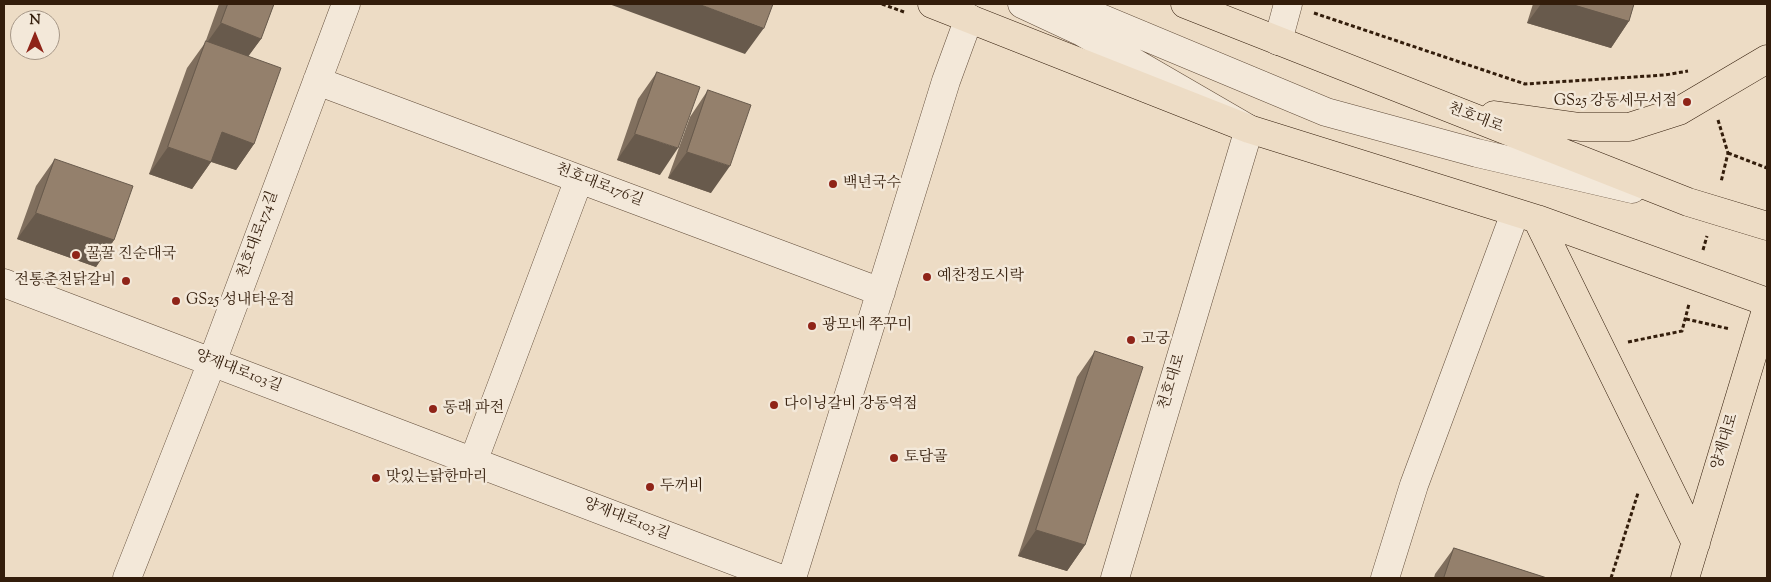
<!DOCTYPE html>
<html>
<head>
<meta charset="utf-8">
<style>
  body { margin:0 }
  #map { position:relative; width:1771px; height:582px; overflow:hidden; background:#eddcc5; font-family:"Sorts Mill Goudy",serif }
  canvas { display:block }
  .frame { position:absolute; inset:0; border:5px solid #331d0b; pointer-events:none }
  .north { position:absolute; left:10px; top:10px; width:50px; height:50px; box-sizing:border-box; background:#f3e8d9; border:1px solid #a69787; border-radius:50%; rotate:0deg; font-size:14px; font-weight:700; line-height:20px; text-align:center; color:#331d0b }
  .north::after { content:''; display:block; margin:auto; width:18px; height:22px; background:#8f2418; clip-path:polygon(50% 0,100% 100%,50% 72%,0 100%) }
</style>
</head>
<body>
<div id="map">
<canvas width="1771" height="582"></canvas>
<div class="frame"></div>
<div class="north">N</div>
</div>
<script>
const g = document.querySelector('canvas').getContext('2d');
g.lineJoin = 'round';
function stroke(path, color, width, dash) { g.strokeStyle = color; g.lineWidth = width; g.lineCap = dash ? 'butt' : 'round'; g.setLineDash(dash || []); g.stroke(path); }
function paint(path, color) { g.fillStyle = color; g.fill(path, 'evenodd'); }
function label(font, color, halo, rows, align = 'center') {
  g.font = font + ' "Sorts Mill Goudy","Noto Serif KR",serif'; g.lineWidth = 5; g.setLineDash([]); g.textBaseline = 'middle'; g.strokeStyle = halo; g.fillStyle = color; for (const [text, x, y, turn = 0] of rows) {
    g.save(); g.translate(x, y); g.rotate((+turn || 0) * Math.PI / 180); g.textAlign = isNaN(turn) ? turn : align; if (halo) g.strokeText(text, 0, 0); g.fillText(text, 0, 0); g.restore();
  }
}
const minor = new Path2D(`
  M 1022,4 L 1080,31 L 1249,129 L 1115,578
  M 1067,4 L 1326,112 L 1477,153 L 1632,189
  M 1278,41 L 1288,4
  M 317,81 L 881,292
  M 4,283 L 779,578
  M 473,462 L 579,179
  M 127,578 L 212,362 L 346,4
  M 792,578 L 946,81 L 969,18
  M 1385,578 L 1414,485 L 1515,213`);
const major = new Path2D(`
  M 932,4 L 1249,129 L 1537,219 L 1767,302
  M 1185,4 L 1688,202 L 1767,226
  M 1494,115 L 1580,127 L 1629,127 L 1679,111 L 1767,59
  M 1537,219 L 1696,543
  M 1685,578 L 1767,307`);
stroke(minor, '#624d3a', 29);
stroke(major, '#331d0b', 29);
stroke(new Path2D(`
  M 882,4 L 904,12
  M 1314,13 L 1525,84 L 1665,75 L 1688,71
  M 1718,120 L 1728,153 L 1721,182
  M 1728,153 L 1767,168
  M 1703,250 L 1707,236
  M 1686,319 L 1730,329
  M 1628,342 L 1682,331 L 1689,304
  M 1611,578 L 1638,493`), '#331d0b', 3, [4, 2.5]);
stroke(minor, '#f3e8d9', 28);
stroke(major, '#eddcc5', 28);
paint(new Path2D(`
  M 219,4 L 274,4 L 261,39 L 248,56 L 254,144 L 236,170 L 211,162 L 192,189 L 149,174 L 187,68 L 205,43 Z
  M 1533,4 L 1634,4 L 1629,21 L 1611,48 L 1527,23 Z
  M 657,72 L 660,175 L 617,160 L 638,99 Z
  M 708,90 L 711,193 L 668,178 L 690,117 Z
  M 55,159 L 114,240 L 96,267 L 17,239 L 36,186 Z
  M 1095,351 L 1085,545 L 1067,571 L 1018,556 L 1077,377 Z
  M 1454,548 L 1547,578 L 1434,578 L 1435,574 Z`), '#7f6e5d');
paint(new Path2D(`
  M 609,4 L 699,4 L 764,28 L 745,54 Z
  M 1541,4 L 1571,4 L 1629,21 L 1611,48 L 1527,23 Z
  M 221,23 L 261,39 L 242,65 L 203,48 Z
  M 222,132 L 254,144 L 236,170 L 203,159 Z
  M 635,134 L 678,148 L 660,175 L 617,160 Z
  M 168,147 L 211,162 L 192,189 L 149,174 Z
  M 687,152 L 730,166 L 711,193 L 668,178 Z
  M 36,213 L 114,240 L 96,267 L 17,239 Z
  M 1036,530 L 1085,545 L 1067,571 L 1018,556 Z`), '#685a4c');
const building = new Path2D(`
  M 228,4 L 274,4 L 261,39 L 221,23 Z
  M 699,4 L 773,4 L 764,28 Z
  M 1571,4 L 1634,4 L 1629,21 Z
  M 206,41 L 281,68 L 254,144 L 222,132 L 211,162 L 168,147 Z
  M 657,72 L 700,87 L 678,148 L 635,134 Z
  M 708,90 L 751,105 L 730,166 L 687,152 Z
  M 55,159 L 133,186 L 114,240 L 36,213 Z
  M 1095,351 L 1143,367 L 1085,545 L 1036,530 Z
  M 1454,548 L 1547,578 L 1444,578 Z`);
paint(building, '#94806c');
stroke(building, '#685a4c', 1);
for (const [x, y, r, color] of [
  [1687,102,5,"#8f2418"],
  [833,184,5,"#8f2418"],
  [76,255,5,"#8f2418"],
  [927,277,5,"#8f2418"],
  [126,281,5,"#8f2418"],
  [176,301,5,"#8f2418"],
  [812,326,5,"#8f2418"],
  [1131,340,5,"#8f2418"],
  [774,405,5,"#8f2418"],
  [433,409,5,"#8f2418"],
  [894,458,5,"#8f2418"],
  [376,478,5,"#8f2418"],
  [650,487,5,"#8f2418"]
]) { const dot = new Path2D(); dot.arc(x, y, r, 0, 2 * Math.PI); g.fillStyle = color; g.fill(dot); stroke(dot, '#f3e8d9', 2); }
label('15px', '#331d0b', '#f3e8d9', [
  ["GS25 강동세무서점",1677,102,"right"],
  ["백년국수",843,184],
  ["꿀꿀 진순대국",86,255],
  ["예찬정도시락",937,277],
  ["전통춘천닭갈비",116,281,"right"],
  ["GS25 성내타운점",186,301],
  ["광모네 쭈꾸미",822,326],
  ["고궁",1141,340],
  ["다이닝갈비 강동역점",784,405],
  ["동래 파전",443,409],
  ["토담골",904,458],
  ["맛있는닭한마리",386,478],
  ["두꺼비",660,487]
], 'left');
label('15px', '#331d0b', '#f3e8d9', [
  ["천호대로",1475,119,21],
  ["천호대로176길",599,186,21],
  ["천호대로174길",259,235,-70],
  ["양재대로103길",238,372,21],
  ["천호대로",1173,382,-73],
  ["양재대로",1726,442,-73],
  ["양재대로103길",626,520,21]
]);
</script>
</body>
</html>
